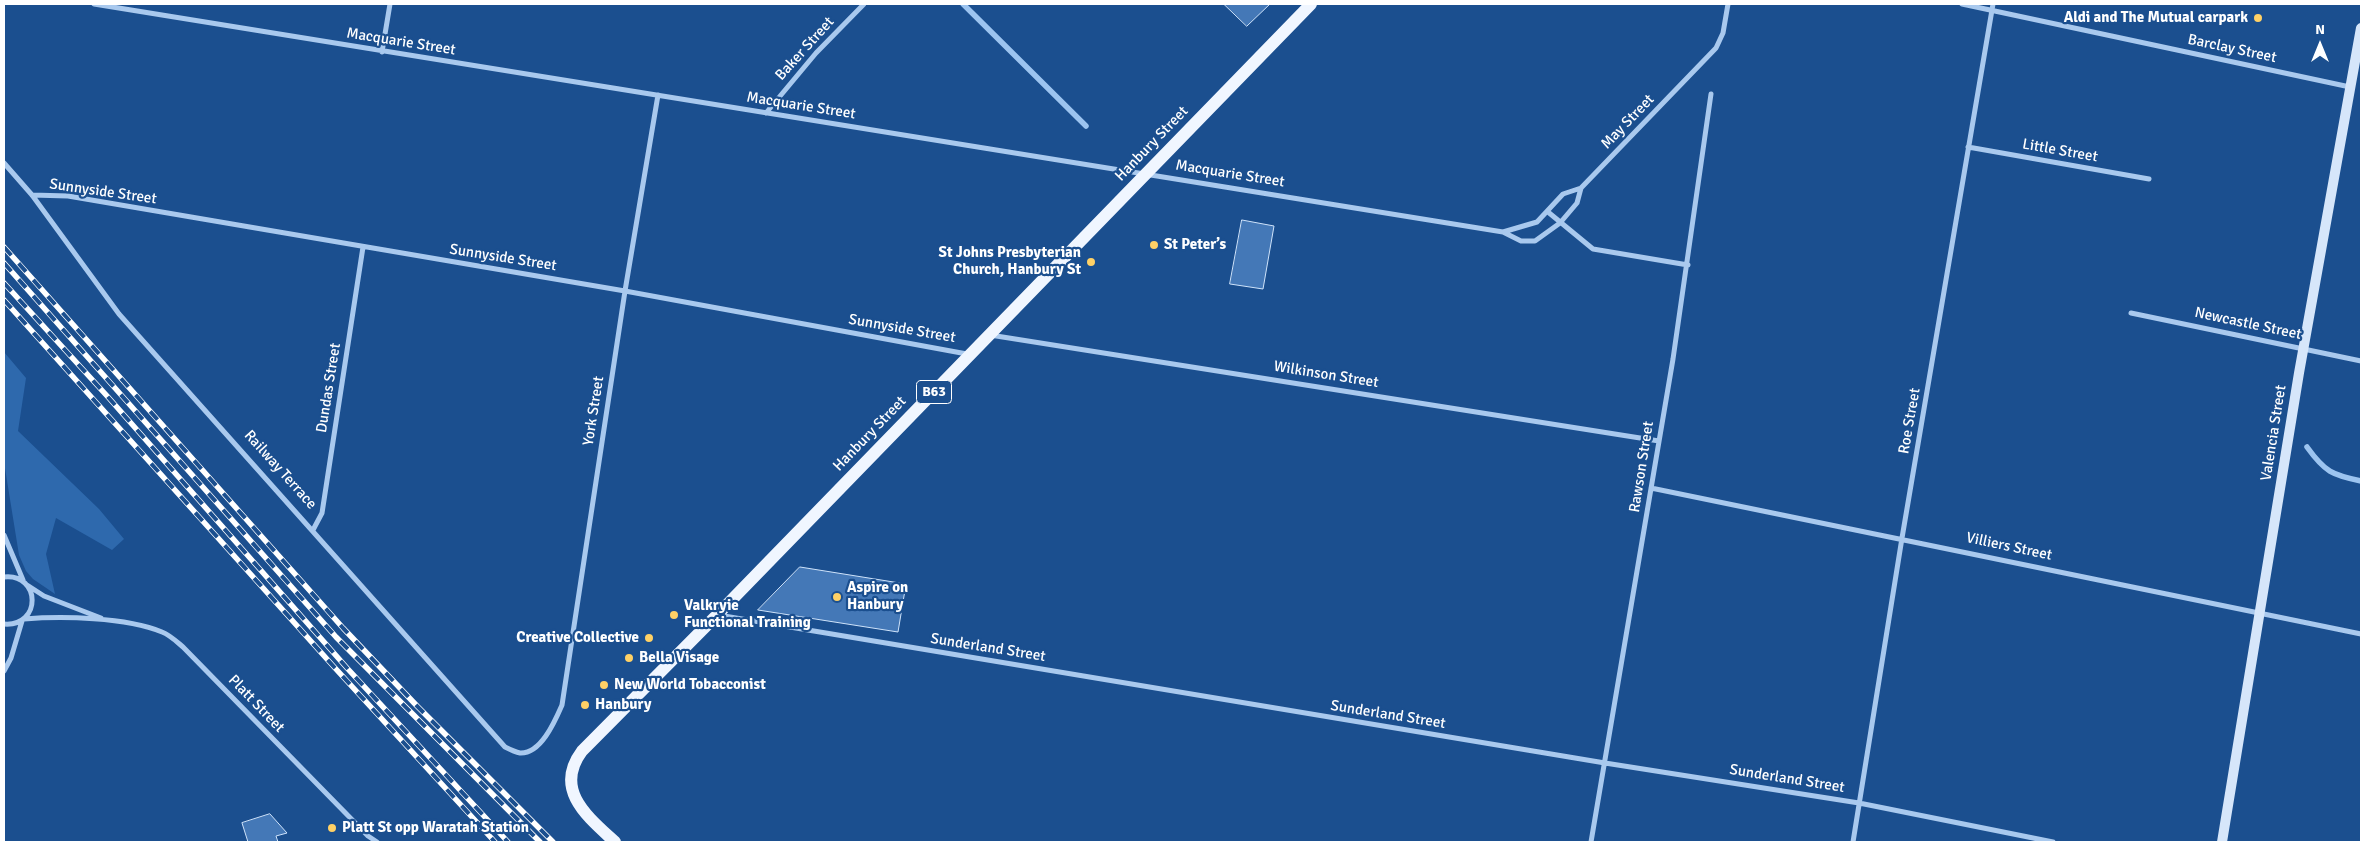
<!DOCTYPE html>
<html>
<head>
<meta charset="utf-8">
<style>
  body { margin:0 }
  #map { position:relative; width:2365px; height:846px; overflow:hidden; background:#1b4f8f; font-family:Signika,sans-serif }
  canvas { display:block }
  .frame { position:absolute; inset:0; border:5px solid #fff; pointer-events:none }
  .north { position:absolute; left:2295px; top:20px; width:50px; height:50px; -webkit-text-stroke:4px #1b4f8f; paint-order:stroke; rotate:0deg; font-size:14px; font-weight:700; line-height:20px; text-align:center; color:#fff }
  .north::after { content:''; display:block; margin:auto; width:18px; height:22px; background:#fff; clip-path:polygon(50% 0,100% 100%,50% 72%,0 100%) }
</style>
</head>
<body>
<div id="map">
<canvas width="2365" height="846"></canvas>
<div class="frame"></div>
<div class="north">N</div>
</div>
<script>
const g = document.querySelector('canvas').getContext('2d');
g.lineJoin = 'round';
function paint(path, color) { g.fillStyle = color; g.fill(path, 'evenodd'); }
function stroke(path, color, width, dash) { g.strokeStyle = color; g.lineWidth = width; g.lineCap = dash ? 'butt' : 'round'; g.setLineDash(dash || []); g.stroke(path); }
function label(font, color, halo, rows, align = 'center') {
  g.font = font + ' Signika,sans-serif'; g.lineWidth = 4.5; g.setLineDash([]); g.textBaseline = 'middle'; g.strokeStyle = halo; g.fillStyle = color; for (const [text, x, y, turn = 0] of rows) {
    g.save(); g.translate(x, y); g.rotate((+turn || 0) * Math.PI / 180); g.textAlign = isNaN(turn) ? turn : align; if (halo) g.strokeText(text, 0, 0); g.fillText(text, 0, 0); g.restore();
  }
}
paint(new Path2D(`
  M 4,352 L 26,378 L 18,431 L 99,509 L 124,539 L 112,550 L 56,518 L 46,554 L 55,594 L 33,579 L 26,571 L 19,555 L 4,462 Z`), '#2e69ad');
stroke(new Path2D(`
  M 963,4 L 1086,126
  M 2307,447 C 2325,472 2332,475 2361,481`), '#9cc4f0', 5.5);
const building = new Path2D(`
  M 1224,4 L 1270,4 L 1247,26 Z
  M 1242,220 L 1274,226 L 1263,289 L 1230,284 Z
  M 800,567 L 906,584 L 898,632 L 758,610 Z
  M 270,814 L 287,833 L 276,836 L 278,842 L 248,842 L 242,823 Z`);
paint(building, '#4478b7');
stroke(building, '#cfe3fa', 1);
stroke(new Path2D(`
  M 94,4 L 1503,232 L 1521,241 L 1535,241 L 1560,223 L 1577,203 L 1581,188
  M 1962,4 L 2350,87
  M 382,52 L 390,4
  M 766,113 L 816,53 L 864,4
  M 1968,147 L 2149,179
  M 4,163 L 32,195 L 119,314 L 505,747 C 509,749 515,752 520,753 C 541,754 555,721 562,705 L 625,291 L 658,95
  M 32,195 L 68,196 L 625,291 L 967,354
  M 1548,212 L 1593,249 L 1688,265
  M 1503,232 L 1537,222 L 1563,194 L 1581,188 L 1716,48 L 1723,33 L 1728,4
  M 2131,313 L 2361,361
  M 990,335 L 1659,441
  M 1651,488 L 2361,634
  M 313,530 L 322,513 L 363,247
  M 4,535 L 23,580
  M 4,577 C 41,573 42,627 4,624
  M 27,585 L 44,596 L 101,618
  M 718,615 L 1605,763 L 1859,803 L 2053,842
  M 24,619 C 62,616 126,617 162,632 C 170,635 177,642 183,647 L 368,836 L 377,842
  M 4,671 L 11,658 L 22,621
  M 1591,842 L 1673,359 L 1711,94
  M 1853,842 L 1902,538 L 1993,4`), '#a9c9ee', 5);
stroke(new Path2D(`
  M 2222,842 L 2299,373 L 2361,28`), '#d6e6fa', 10);
stroke(new Path2D(`
  M 615,842 C 588,817 553,790 582,751 L 717,615 L 1311,4`), '#f0f6ff', 12);
const rail = new Path2D(`
  M 4,247 L 343,628 L 417,706 L 553,842
  M 4,263 L 336,637 L 540,842
  M 4,283 L 108,397 L 347,668 L 508,842
  M 4,300 L 335,668 L 495,842`);
stroke(rail, '#fff', 5.5);
stroke(rail, '#1b4f8f', 4, [11]);
for (const [x, y, r, color] of [
  [2258,18,5,"#ffd166"],
  [1154,245,5,"#ffd166"],
  [1091,262,5,"#ffd166"],
  [837,597,5,"#ffd166"],
  [674,615,5,"#ffd166"],
  [649,638,5,"#ffd166"],
  [629,658,5,"#ffd166"],
  [604,685,5,"#ffd166"],
  [585,705,5,"#ffd166"],
  [332,828,5,"#ffd166"]
]) { const dot = new Path2D(); dot.arc(x, y, r, 0, 2 * Math.PI); g.fillStyle = color; g.fill(dot); stroke(dot, '#1b4f8f', 2); }
for (const [x, y, w] of [
  [934,392,35]
]) { const box = new Path2D(); box.roundRect(x - w / 2, y - 11.5, w, 23, 4); g.fillStyle = '#1b4f8f'; g.fill(box); stroke(box, '#fff', 1); }
label('bold 14px', '#fff', null, [
  ["B63",934,392]
]);
label('bold 15px', '#fff', '#1b4f8f', [
  ["Aldi and The Mutual carpark",2248,18,"right"],
  ["St Peter’s",1164,245],
  ["St Johns Presbyterian",1081,253,"right"],
  ["Church, Hanbury St",1081,270,"right"],
  ["Aspire on",847,588],
  ["Hanbury",847,605],
  ["Valkryie",684,606],
  ["Functional Training",684,623],
  ["Creative Collective",639,638,"right"],
  ["Bella Visage",639,658],
  ["New World Tobacconist",614,685],
  ["Hanbury",595,705],
  ["Platt St opp Waratah Station",342,828]
], 'left');
label('15px', '#fff', '#1b4f8f', [
  ["Macquarie Street",401,42,9],
  ["Baker Street",805,49,-48],
  ["Barclay Street",2232,49,12],
  ["Macquarie Street",801,106,9],
  ["May Street",1628,122,-46],
  ["Hanbury Street",1152,144,-46],
  ["Little Street",2060,151,10],
  ["Macquarie Street",1230,174,9],
  ["Sunnyside Street",103,192,8],
  ["Sunnyside Street",503,258,9],
  ["Newcastle Street",2248,324,12],
  ["Sunnyside Street",902,329,10],
  ["Wilkinson Street",1326,375,9],
  ["Dundas Street",329,388,-81],
  ["York Street",594,411,-81],
  ["Roe Street",1910,421,-80],
  ["Valencia Street",2274,433,-81],
  ["Hanbury Street",870,434,-46],
  ["Rawson Street",1642,467,-81],
  ["Railway Terrace",280,470,48],
  ["Villiers Street",2009,547,12],
  ["Sunderland Street",988,648,9],
  ["Platt Street",256,704,46],
  ["Sunderland Street",1388,715,9],
  ["Sunderland Street",1787,779,9]
]);
</script>
</body>
</html>
